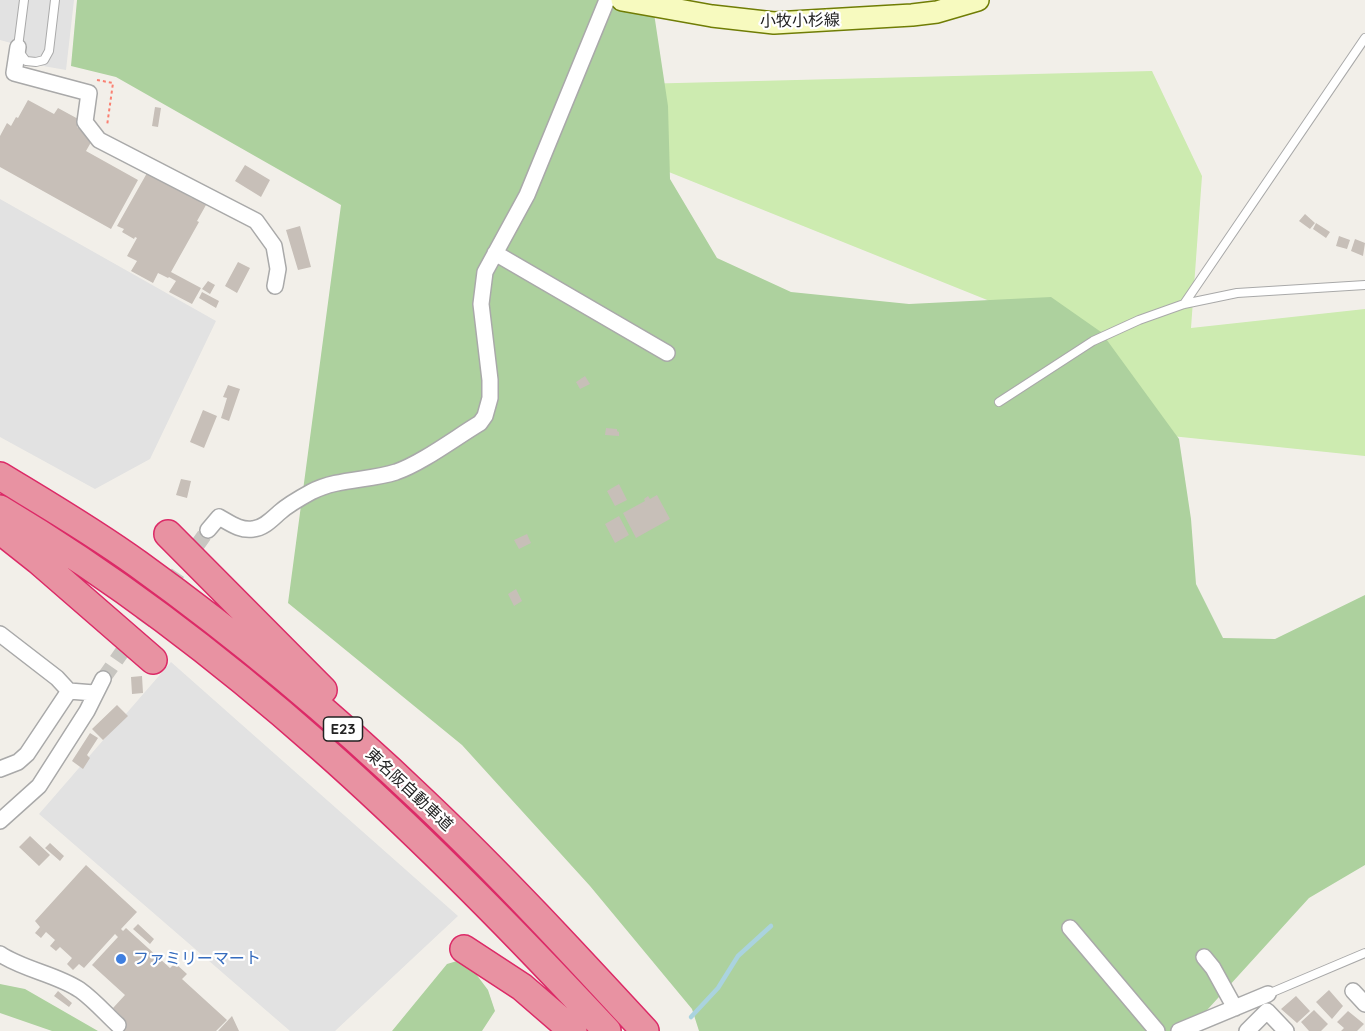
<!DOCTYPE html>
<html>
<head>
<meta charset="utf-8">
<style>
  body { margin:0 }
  canvas { display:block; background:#f2efe9 }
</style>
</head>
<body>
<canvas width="1365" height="1031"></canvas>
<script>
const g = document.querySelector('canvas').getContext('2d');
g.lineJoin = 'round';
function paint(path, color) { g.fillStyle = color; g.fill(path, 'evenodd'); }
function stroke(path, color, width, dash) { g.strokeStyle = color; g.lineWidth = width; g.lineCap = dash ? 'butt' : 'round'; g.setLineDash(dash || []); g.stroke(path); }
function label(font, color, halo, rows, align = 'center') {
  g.font = font + ' Quicksand,"Noto Sans JP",sans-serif'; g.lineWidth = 4.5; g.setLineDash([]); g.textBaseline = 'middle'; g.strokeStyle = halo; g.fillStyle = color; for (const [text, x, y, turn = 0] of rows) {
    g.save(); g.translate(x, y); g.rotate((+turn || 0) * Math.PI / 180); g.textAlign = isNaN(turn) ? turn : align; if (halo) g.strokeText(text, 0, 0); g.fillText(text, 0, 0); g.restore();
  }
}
paint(new Path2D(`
  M 1152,71 L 1202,176 L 1191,328 L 1365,309 L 1365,456 L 1152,434 L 1027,316 L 634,158 L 638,84 Z`), '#cdebb0');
paint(new Path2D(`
  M 77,0 L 652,0 L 668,106 L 670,179 L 717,258 L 791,292 L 909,304 L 1051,297 L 1101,332 L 1179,439 L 1191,519 L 1196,584 L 1223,638 L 1275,639 L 1365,595 L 1365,865 L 1309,898 L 1188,1031 L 699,1031 L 692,1009 L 590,886 L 462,745 L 288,603 L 341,205 L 116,77 L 71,66 Z
  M 457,961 L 467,962 L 488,990 L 495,1011 L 482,1031 L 392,1031 L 447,964 Z
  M 0,984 L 25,989 L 98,1031 L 52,1031 L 0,1013 Z`), '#add19e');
paint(new Path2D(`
  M 0,0 L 74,0 L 66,70 L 9,60 L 11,43 L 0,40 Z
  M 0,199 L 216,321 L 150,459 L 95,489 L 0,437 Z
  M 171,662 L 458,916 L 335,1031 L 290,1031 L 39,814 Z`), '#e2e2e2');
stroke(new Path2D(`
  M 691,1017 L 718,988 L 738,956 L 771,926`), '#aad3df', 4.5);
paint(new Path2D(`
  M 28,100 L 54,114 L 58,108 L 80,120 L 77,127 L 94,137 L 86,151 L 138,180 L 111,229 L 0,167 L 0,136 L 7,123 L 11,126 L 16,117 L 18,118 Z
  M 155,107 L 161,108 L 158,127 L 152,126 Z
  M 245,165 L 270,180 L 261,197 L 235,181 Z
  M 156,171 L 161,180 L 175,188 L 179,181 L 186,185 L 182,192 L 192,198 L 196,191 L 204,195 L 200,202 L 206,205 L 197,221 L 199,222 L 171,272 L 201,288 L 192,304 L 169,292 L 176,281 L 169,277 L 168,278 L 158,273 L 153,283 L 131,271 L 137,261 L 127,256 L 137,238 L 135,237 L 134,239 L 122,232 L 124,229 L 117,226 L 147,173 L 152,176 Z
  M 1305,214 L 1315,223 L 1310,229 L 1299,221 Z
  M 1316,223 L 1330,232 L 1326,238 L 1313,229 Z
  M 300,226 L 311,267 L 298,270 L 286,230 Z
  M 1339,236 L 1350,240 L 1347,249 L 1336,246 Z
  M 1355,239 L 1365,243 L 1363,256 L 1351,251 Z
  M 238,262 L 250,268 L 237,293 L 225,286 Z
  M 208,281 L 215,285 L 210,294 L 202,289 Z
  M 202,292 L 219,301 L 216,308 L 199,298 Z
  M 585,376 L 590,384 L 580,389 L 576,382 Z
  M 228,385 L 240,389 L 229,421 L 221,418 L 227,398 L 223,397 Z
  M 203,410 L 217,416 L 204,448 L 190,442 Z
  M 606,428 L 617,429 L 617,431 L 619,432 L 619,436 L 605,435 Z
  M 181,479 L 191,481 L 187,498 L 176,495 Z
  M 619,484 L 627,500 L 615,506 L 607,491 Z
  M 657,495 L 670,519 L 636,538 L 623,513 L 645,501 L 644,499 L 648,496 L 650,499 Z
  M 619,516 L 629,535 L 615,543 L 605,524 Z
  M 527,534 L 531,543 L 519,549 L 514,540 Z
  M 516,589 L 522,601 L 514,606 L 508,594 Z
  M 142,676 L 143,693 L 132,694 L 131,677 Z
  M 117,705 L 128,716 L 103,740 L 92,729 Z
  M 90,733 L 98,738 L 87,755 L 90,758 L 83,769 L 72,761 Z
  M 30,836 L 50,855 L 39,866 L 19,847 Z
  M 50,843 L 64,856 L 60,861 L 45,848 Z
  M 86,865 L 137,912 L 121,929 L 123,931 L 126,928 L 170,968 L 175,963 L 187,974 L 182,979 L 227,1020 L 216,1031 L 120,1031 L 116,1028 L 124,1019 L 113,1008 L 125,995 L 92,965 L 118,937 L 115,934 L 84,968 L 79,964 L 73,970 L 67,964 L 72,958 L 60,947 L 56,951 L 50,946 L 55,940 L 46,932 L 41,938 L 35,933 L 40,927 L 35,921 Z
  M 138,924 L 154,939 L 150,944 L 133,929 Z
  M 1329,990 L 1343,1006 L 1332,1019 L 1316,1002 Z
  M 58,991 L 72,1003 L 69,1007 L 54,996 Z
  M 1296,996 L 1310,1011 L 1297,1023 L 1281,1009 Z
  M 1314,1010 L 1328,1024 L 1321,1031 L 1309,1031 L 1301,1022 Z
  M 1348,1011 L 1364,1024 L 1357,1031 L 1341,1031 L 1344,1028 L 1337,1022 Z
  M 232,1016 L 239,1031 L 218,1031 Z`), '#c7bfb8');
stroke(new Path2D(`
  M 103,679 L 208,530`), '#c8c6c1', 15, [15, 8]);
const service = new Path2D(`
  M 24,0 L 18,47 L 20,53 L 26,61 L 36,62 L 44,60 L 49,51 L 55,0
  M 1184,304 L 1365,38
  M 999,402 L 1093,341 L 1139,320 L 1184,304 L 1237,293 L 1365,285
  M 1268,994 L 1365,953`);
const minor = new Path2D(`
  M 18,47 L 14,73 L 89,93 L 85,122 L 99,140 L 256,221 L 274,246 L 278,269 L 275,286
  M 495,253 L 667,353
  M 208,530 L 219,517 C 230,523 240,531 253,529 C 264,528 272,519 280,512 C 289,504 300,498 311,492 C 338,478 368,481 396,472 C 422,463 455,438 480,423 L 485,416 L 490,398 L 490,380 L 481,304 L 485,272 L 527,195 L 607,0
  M 0,634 L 57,678 L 69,691 L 94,693
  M 0,769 L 18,762 L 27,754 L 69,691
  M 0,821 L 39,786 L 87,711 L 103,679
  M 1070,928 L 1157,1031
  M 0,954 C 24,970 56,974 80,990 C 94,1000 106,1014 118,1025
  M 1204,957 L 1213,968 L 1235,1008
  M 1353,991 L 1365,1004
  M 1179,1031 L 1268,994
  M 1247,1031 L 1267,1011 L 1286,1031`);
const secondary = new Path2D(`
  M 622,0 L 712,16 L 774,23 L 912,15 L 937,12 L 978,0`);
const motorway = new Path2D(`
  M 0,476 C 46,504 94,532 138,564 C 238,636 334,716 424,802 C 501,875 573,953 645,1031
  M 0,509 C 231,647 425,835 607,1031
  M 0,530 L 39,561 L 153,660
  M 168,534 L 323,690
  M 464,949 L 522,987 L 573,1031`);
stroke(service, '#a9a9a9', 10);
stroke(minor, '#a9a9a9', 18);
stroke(secondary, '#707d05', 24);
stroke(motorway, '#dc2a67', 30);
stroke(new Path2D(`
  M 97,80 L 113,83 L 107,126`), '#fa8072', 2, [3, 3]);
stroke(service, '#fff', 8);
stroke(minor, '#fff', 15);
stroke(secondary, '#f7fabf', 21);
stroke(motorway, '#e892a2', 27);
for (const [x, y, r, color] of [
  [121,959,6,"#3f7fe0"]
]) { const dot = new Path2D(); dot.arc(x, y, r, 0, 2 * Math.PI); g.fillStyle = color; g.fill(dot); stroke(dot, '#fff', 2); }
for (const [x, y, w] of [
  [343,729,39]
]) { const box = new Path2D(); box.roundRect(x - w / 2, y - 12, w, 24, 4.5); g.fillStyle = '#fff'; g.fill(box); stroke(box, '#222', 1.5); }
label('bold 15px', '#222', null, [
  ["E23",343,729]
]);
label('16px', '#222', '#fff', [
  ["小牧小杉線",800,21,-1],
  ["東名阪自動車道",409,790,43]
]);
label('16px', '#366cbe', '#fff', [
  ["ファミリーマート",133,959]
], 'left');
</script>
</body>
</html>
